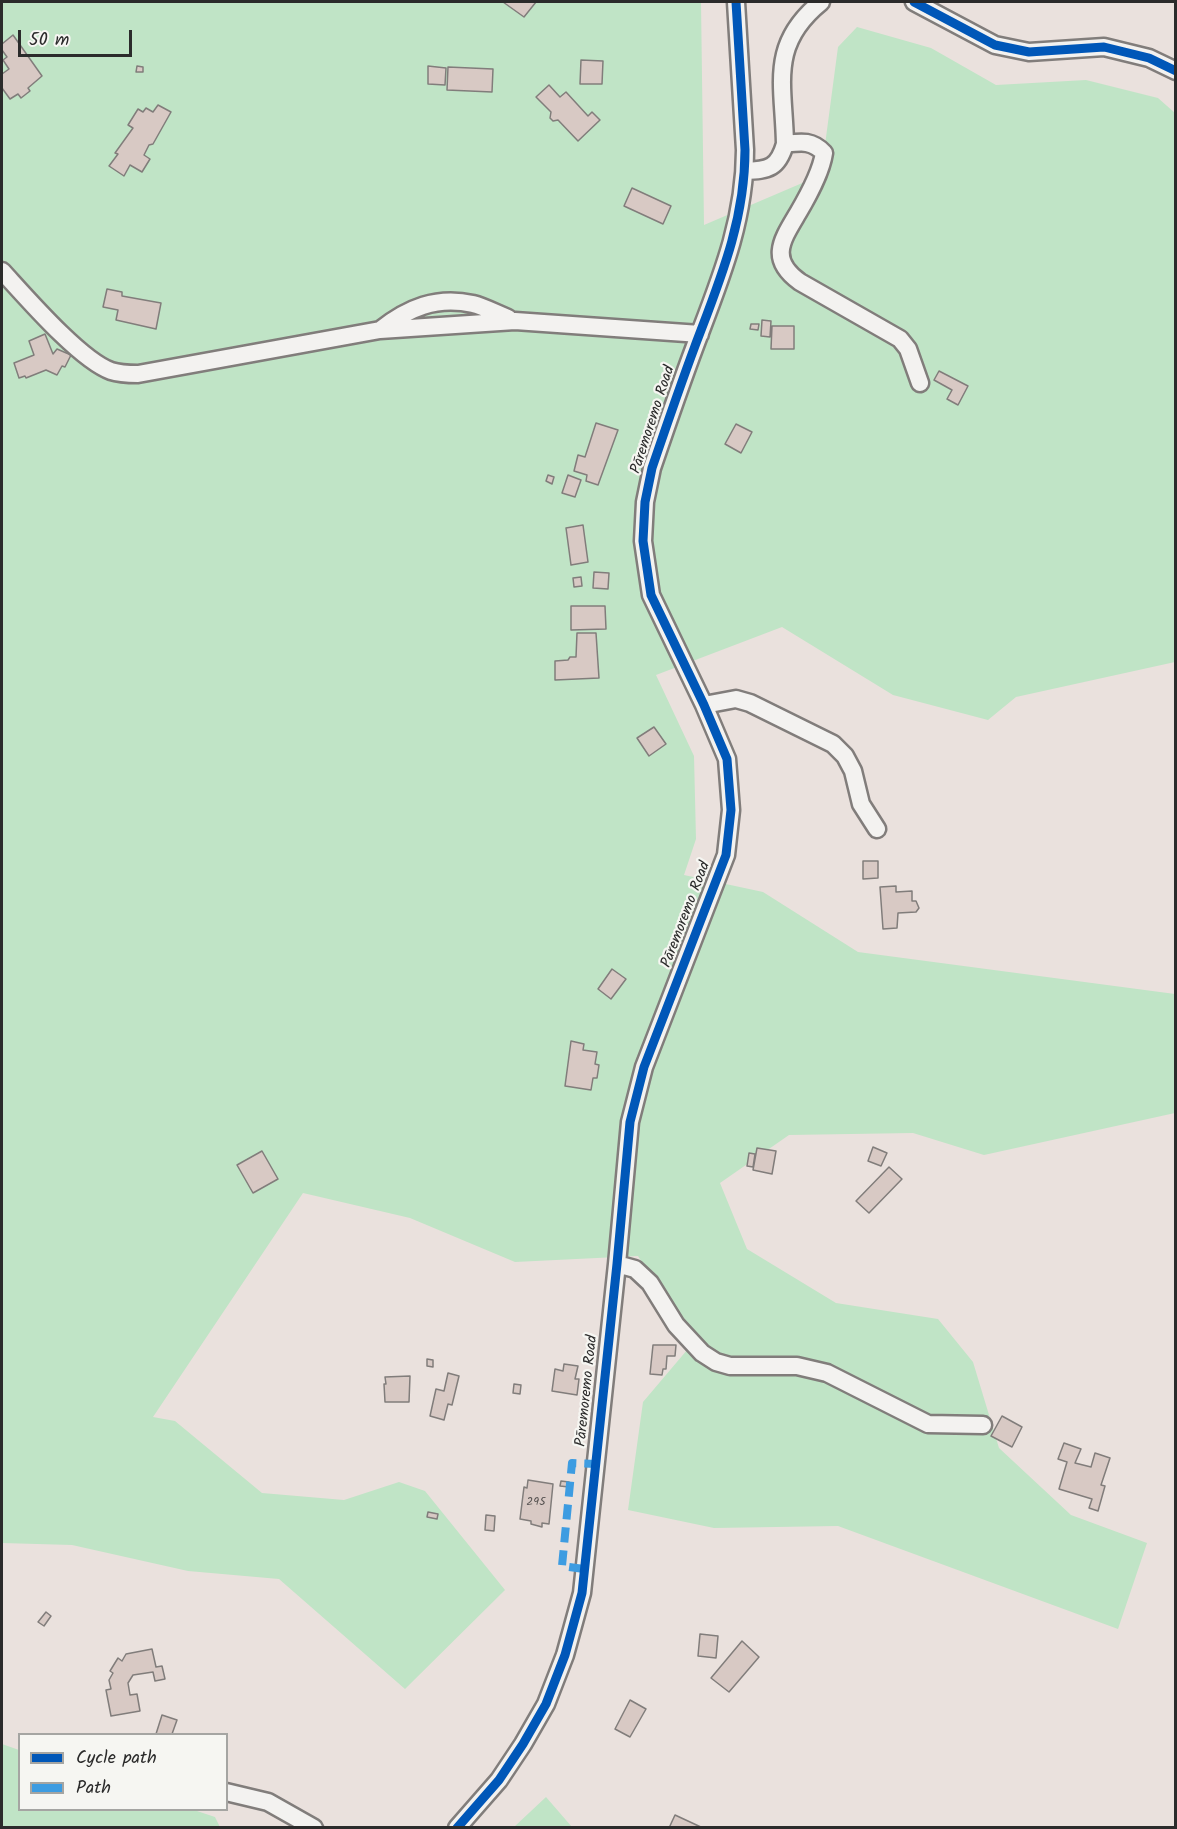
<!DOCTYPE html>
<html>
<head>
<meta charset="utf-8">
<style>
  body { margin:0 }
  #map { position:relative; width:1177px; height:1829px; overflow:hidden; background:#eae1dd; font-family:Kalam,sans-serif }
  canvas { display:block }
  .frame { position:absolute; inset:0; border:3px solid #2b2b2b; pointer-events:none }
  .legend { position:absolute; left:18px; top:1733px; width:210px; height:78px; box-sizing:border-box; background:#f6f6f2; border:2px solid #a5a5a2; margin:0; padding:8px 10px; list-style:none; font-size:18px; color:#2b2b2b }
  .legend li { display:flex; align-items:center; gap:12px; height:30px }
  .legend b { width:30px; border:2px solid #a5a5a2 }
  .scale { position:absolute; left:18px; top:30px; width:114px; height:27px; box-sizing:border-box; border:3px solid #2b2b2b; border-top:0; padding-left:8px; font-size:18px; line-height:21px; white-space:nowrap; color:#2b2b2b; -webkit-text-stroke:4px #f6f6f2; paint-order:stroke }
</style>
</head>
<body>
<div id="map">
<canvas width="1177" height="1829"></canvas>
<div class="frame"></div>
<ul class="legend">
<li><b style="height:8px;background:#0057b8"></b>Cycle path</li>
<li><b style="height:8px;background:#3d9ce1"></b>Path</li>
</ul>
<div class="scale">50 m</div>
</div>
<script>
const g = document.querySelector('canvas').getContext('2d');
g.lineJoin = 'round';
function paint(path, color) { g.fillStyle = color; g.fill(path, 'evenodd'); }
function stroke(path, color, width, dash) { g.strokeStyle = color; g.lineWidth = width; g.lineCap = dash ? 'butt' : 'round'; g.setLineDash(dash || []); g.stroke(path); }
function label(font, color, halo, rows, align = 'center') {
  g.font = font + ' Kalam,sans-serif'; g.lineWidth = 4.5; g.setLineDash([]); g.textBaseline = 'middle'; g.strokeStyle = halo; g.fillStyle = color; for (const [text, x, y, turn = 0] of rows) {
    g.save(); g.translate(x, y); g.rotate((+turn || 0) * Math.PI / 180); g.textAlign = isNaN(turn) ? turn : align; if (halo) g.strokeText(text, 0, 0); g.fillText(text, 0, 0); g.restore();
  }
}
paint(new Path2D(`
  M 2,2 L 701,2 L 704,225 L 821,175 L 838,47 L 857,27 L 931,48 L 996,85 L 1086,80 L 1158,98 L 1175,113 L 1175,662 L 1016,697 L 988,720 L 893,695 L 782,627 L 656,675 L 694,756 L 696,839 L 684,875 L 763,892 L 858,952 L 1175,994 L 1175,1113 L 984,1155 L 913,1133 L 789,1135 L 720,1183 L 747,1249 L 836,1303 L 938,1319 L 973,1362 L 999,1448 L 1071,1515 L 1147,1543 L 1118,1629 L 838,1526 L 714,1528 L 628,1510 L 643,1402 L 693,1343 L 638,1256 L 515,1262 L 410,1218 L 303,1193 L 153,1417 L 175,1421 L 262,1493 L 344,1500 L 399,1482 L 425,1491 L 505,1590 L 405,1689 L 279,1579 L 188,1571 L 72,1545 L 2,1543 Z
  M 2,1744 L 19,1750 L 20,1810 L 194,1810 L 215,1817 L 220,1827 L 2,1827 Z
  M 546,1797 L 572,1827 L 514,1827 Z`), '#c0e4c6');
const building = new Path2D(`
  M 503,2 L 536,2 L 524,17 Z
  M 13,35 L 42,76 L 28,88 L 30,91 L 21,98 L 18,94 L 10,99 L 2,88 L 2,74 L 9,69 L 3,60 L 7,57 L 2,50 L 2,44 Z
  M 581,60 L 603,61 L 602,84 L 580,84 Z
  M 137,66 L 143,67 L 143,72 L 136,72 Z
  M 428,66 L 446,68 L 445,85 L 428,84 Z
  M 448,67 L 493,69 L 492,92 L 447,90 Z
  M 549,85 L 560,97 L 566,92 L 588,116 L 592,112 L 600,120 L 578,141 L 558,120 L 553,121 L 550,118 L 551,112 L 536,97 Z
  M 158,105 L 171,112 L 153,144 L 149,145 L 144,155 L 150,159 L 142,172 L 130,165 L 124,176 L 109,166 L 118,154 L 115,153 L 133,128 L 128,125 L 138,109 L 143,112 L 146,108 L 153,112 Z
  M 632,188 L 671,206 L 663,224 L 624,206 Z
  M 107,289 L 122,292 L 122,296 L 161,303 L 156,329 L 116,320 L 118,310 L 103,307 Z
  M 762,320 L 771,321 L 770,337 L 761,336 Z
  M 751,324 L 759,324 L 758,330 L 750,329 Z
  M 772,326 L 794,326 L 794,349 L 771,349 Z
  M 45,334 L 53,354 L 57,349 L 71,355 L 65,367 L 62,366 L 57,375 L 46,370 L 26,378 L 25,376 L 19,378 L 14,363 L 34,355 L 29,341 Z
  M 939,371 L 968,386 L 958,405 L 947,399 L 952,390 L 934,380 Z
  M 596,423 L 618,430 L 598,485 L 586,481 L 587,475 L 574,471 L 578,455 L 585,457 Z
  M 736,424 L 752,432 L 741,453 L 725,444 Z
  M 548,475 L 554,477 L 552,484 L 546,481 Z
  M 568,475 L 581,480 L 575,497 L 562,493 Z
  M 583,525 L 588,562 L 571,565 L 566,528 Z
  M 594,572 L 609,573 L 608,589 L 593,588 Z
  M 581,577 L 582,586 L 574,587 L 573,578 Z
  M 571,606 L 605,606 L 606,629 L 571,630 Z
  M 577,633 L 596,633 L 599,678 L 555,680 L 555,661 L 568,660 L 570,657 L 576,657 Z
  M 654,727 L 666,744 L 649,756 L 637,738 Z
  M 863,861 L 878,861 L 878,878 L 863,879 Z
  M 896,886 L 896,892 L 912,891 L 912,901 L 916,901 L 919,908 L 916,912 L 898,913 L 897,928 L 883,929 L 880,887 Z
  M 612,969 L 626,979 L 611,999 L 598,989 Z
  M 571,1041 L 584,1044 L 583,1050 L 597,1052 L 595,1064 L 599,1065 L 597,1078 L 593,1078 L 591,1090 L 565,1086 Z
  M 873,1147 L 887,1153 L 881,1166 L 868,1161 Z
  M 757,1148 L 776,1151 L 772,1174 L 753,1170 Z
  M 262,1151 L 278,1179 L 253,1193 L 237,1165 Z
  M 749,1153 L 755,1154 L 753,1167 L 747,1166 Z
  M 889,1167 L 902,1179 L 869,1213 L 856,1201 Z
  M 653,1345 L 676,1345 L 675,1356 L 667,1356 L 666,1369 L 663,1369 L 662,1375 L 650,1374 Z
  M 427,1359 L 433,1360 L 433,1367 L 427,1366 Z
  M 564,1364 L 578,1366 L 575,1379 L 579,1379 L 577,1395 L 552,1391 L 555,1369 L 563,1371 Z
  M 448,1373 L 459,1376 L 452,1405 L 448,1404 L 444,1420 L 430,1416 L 436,1389 L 444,1391 Z
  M 410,1376 L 409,1402 L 385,1402 L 384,1384 L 386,1384 L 385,1377 Z
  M 514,1384 L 521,1385 L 520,1394 L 513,1393 Z
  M 1002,1416 L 1022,1427 L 1012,1447 L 991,1436 Z
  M 1064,1443 L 1081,1449 L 1075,1463 L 1091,1467 L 1095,1453 L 1110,1458 L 1101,1485 L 1105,1486 L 1098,1511 L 1089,1508 L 1092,1499 L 1059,1489 L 1067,1462 L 1058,1459 Z
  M 528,1480 L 553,1484 L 549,1524 L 542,1523 L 542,1527 L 531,1524 L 531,1521 L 520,1519 L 524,1487 L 527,1488 Z
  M 561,1481 L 569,1482 L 569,1487 L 560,1486 Z
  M 428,1512 L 438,1514 L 437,1519 L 427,1517 Z
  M 486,1515 L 495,1516 L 494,1531 L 485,1530 Z
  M 46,1612 L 51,1616 L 44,1626 L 38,1622 Z
  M 700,1634 L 718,1636 L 716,1658 L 698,1656 Z
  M 742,1641 L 759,1657 L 729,1692 L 711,1678 Z
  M 152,1649 L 156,1667 L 162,1666 L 165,1679 L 155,1681 L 153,1672 L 133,1675 L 128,1683 L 130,1695 L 137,1694 L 140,1711 L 111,1716 L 106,1690 L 111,1689 L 109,1680 L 113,1673 L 110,1671 L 118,1658 L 122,1661 L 126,1654 Z
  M 630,1700 L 646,1709 L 630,1737 L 615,1729 Z
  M 162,1715 L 177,1720 L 172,1734 L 156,1734 Z
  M 675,1815 L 703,1828 L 669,1828 Z`);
paint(building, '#d8c9c4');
stroke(building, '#817d7b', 1.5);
const minor = new Path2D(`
  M 914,2 L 995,45 L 1029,52 L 1104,47 L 1149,58 L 1176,71
  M 785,144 C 801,142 812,140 824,153 C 821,173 808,196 798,213 C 782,240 768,259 800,282 L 900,339 L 908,349 L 920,383
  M 745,171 C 769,170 778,168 785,144 C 784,85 768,45 821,2
  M 2,271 C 25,296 80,360 111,371 C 120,374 129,374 138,374 L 380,330 L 515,321 L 700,334
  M 380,330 C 408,308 436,296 473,304 C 485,307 497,314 508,318
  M 704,705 L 736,699 L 750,703 L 833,744 L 845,756 L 853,771 L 861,804 L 877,829
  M 617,1264 L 635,1269 L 650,1283 L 676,1325 L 702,1353 L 716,1362 L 730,1366 L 797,1366 L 827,1373 L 928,1424 L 983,1425
  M 226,1792 L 268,1802 L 314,1828
  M 457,1828 L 499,1780 L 523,1744 L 546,1704 L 565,1655 L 582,1593 L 617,1264 L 630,1122 L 644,1067 L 726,855 L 731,810 L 727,759 L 704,705 L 651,595 L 643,541 L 645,502 L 652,468 C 666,427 680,386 695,346 C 720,280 745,221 745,150 L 736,2`);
stroke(minor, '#817d7b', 21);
stroke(minor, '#f3f2f0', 16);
stroke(new Path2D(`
  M 584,1569 L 562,1566 L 572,1463 L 596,1464`), '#3d9ce1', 8, [15, 8]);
stroke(new Path2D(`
  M 914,2 L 995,45 L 1029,52 L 1104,47 L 1149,58 L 1176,71
  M 457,1828 L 499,1780 L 523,1744 L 546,1704 L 565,1655 L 582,1593 L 617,1264 L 630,1122 L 644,1067 L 726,855 L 731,810 L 727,759 L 704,705 L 651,595 L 643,541 L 645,502 L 652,468 C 666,427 680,386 695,346 C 720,280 745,221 745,150 L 736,2`), '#0057b8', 9);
label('12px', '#565251', null, [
  ["295",536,1503]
]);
label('15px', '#2b2b2b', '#f6f6f2', [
  ["Pāremoremo Road",654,420,-72],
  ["Pāremoremo Road",687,915,-69],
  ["Pāremoremo Road",588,1391,-84]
]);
</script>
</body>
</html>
